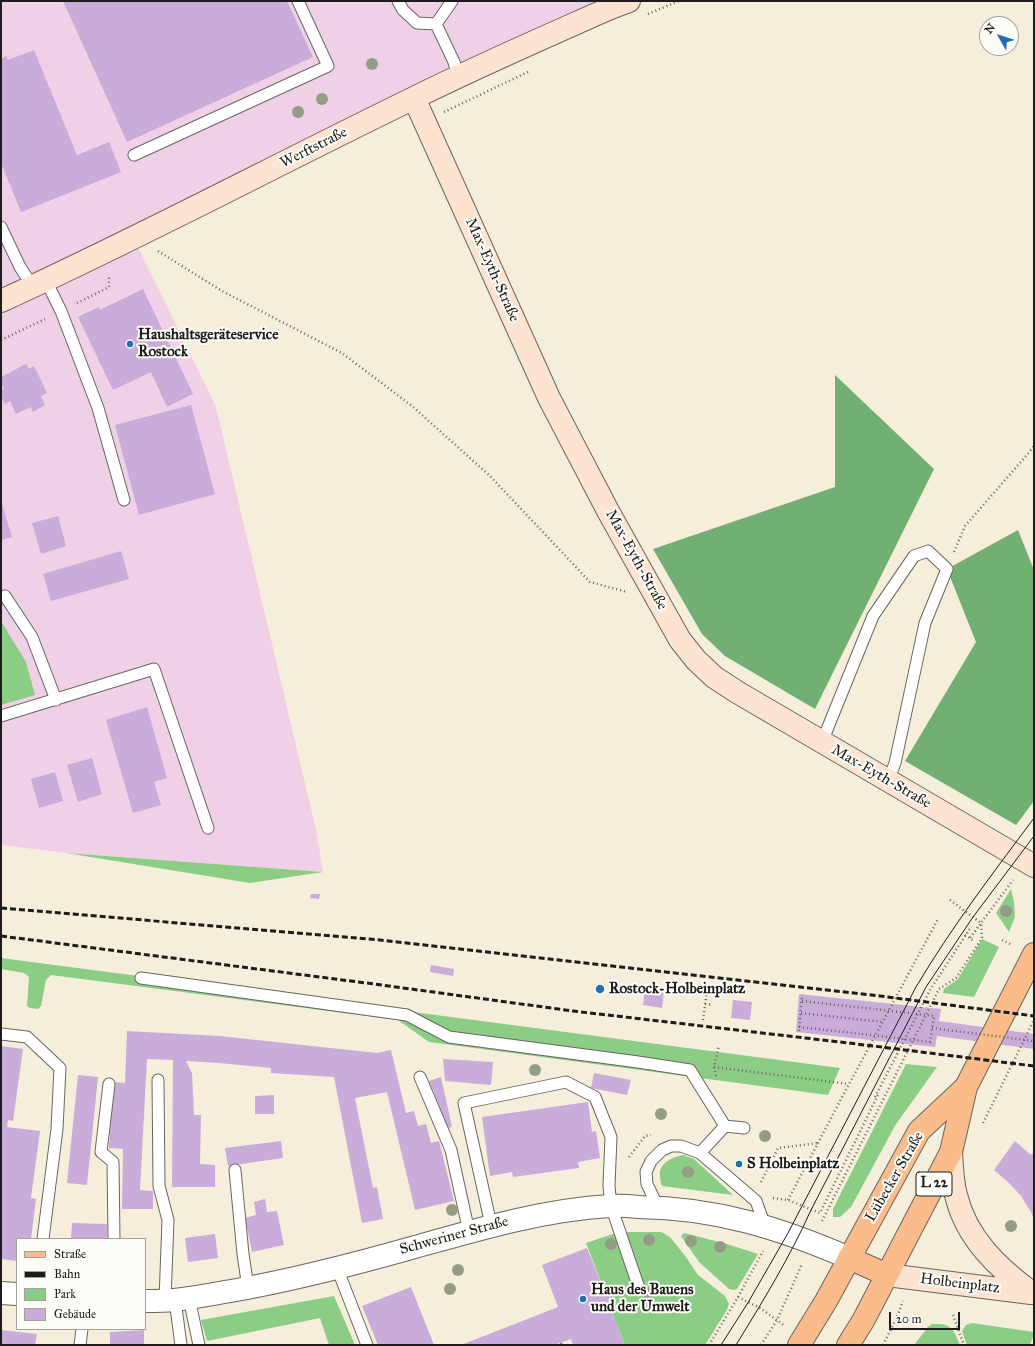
<!DOCTYPE html>
<html>
<head>
<meta charset="utf-8">
<style>
  body { margin:0 }
  #map { position:relative; width:1035px; height:1346px; overflow:hidden; background:#f5eeda; font-family:"IM FELL Great Primer",serif }
  canvas { display:block }
  .frame { position:absolute; inset:0; border:2px solid #1c1c1c; pointer-events:none }
  .legend { position:absolute; left:16px; top:1238px; width:130px; height:92px; box-sizing:border-box; background:#fdfcf7; border:1px solid #a3a29f; margin:0; padding:5px 7px; list-style:none; font-size:12px; color:#1c1c1c }
  .legend li { display:flex; align-items:center; gap:8px; height:20px }
  .legend b { width:20px; border:1px solid #a3a29f }
  .north { position:absolute; left:979px; top:16px; width:40px; height:40px; box-sizing:border-box; background:#fdfcf7; border:1px solid #a3a29f; border-radius:50%; rotate:309deg; font-size:11px; font-weight:700; line-height:16px; text-align:center; color:#1c1c1c }
  .north::after { content:''; display:block; margin:auto; width:14px; height:18px; background:#1f6fb2; clip-path:polygon(50% 0,100% 100%,50% 72%,0 100%) }
  .scale { position:absolute; left:889px; top:1312px; width:71px; height:18px; box-sizing:border-box; border:2px solid #1c1c1c; border-top:0; padding-left:5px; font-size:12px; line-height:14px; white-space:nowrap; color:#1c1c1c; -webkit-text-stroke:3px #fdfcf7; paint-order:stroke }
</style>
</head>
<body>
<div id="map">
<canvas width="1035" height="1346"></canvas>
<div class="frame"></div>
<ul class="legend">
<li><b style="height:5px;background:#fabc8b"></b>Straße</li>
<li><b style="height:5px;background:#1c1c1c"></b>Bahn</li>
<li><b style="height:11px;background:#8ccd85"></b>Park</li>
<li><b style="height:11px;background:#c9acd9"></b>Gebäude</li>
</ul>
<div class="north">N</div>
<div class="scale">20 m</div>
</div>
<script>
const g = document.querySelector('canvas').getContext('2d');
g.lineJoin = 'round';
function paint(path, color) { g.fillStyle = color; g.fill(path, 'evenodd'); }
function stroke(path, color, width, dash) { g.strokeStyle = color; g.lineWidth = width; g.lineCap = dash ? 'butt' : 'round'; g.setLineDash(dash || []); g.stroke(path); }
function label(font, color, halo, rows, align = 'center') {
  g.font = font + ' "IM FELL Great Primer",serif'; g.lineWidth = 4; g.setLineDash([]); g.textBaseline = 'middle'; g.strokeStyle = halo; g.fillStyle = color; for (const [text, x, y, turn = 0] of rows) {
    g.save(); g.translate(x, y); g.rotate((+turn || 0) * Math.PI / 180); g.textAlign = isNaN(turn) ? turn : align; if (halo) g.strokeText(text, 0, 0); g.fillText(text, 0, 0); g.restore();
  }
}
paint(new Path2D(`
  M 1,1 L 629,1 L 134,239 L 216,407 L 317,834 L 323,872 L 66,853 L 1,845 Z`), '#efd0e6');
paint(new Path2D(`
  M 1,621 L 26,662 L 35,695 L 1,705 Z
  M 66,853 L 323,872 L 250,883 Z
  M 1011,889 L 1014,902 L 1015,917 L 1009,932 L 996,913 Z
  M 982,939 L 999,947 L 974,997 L 943,993 L 944,989 L 958,979 Z
  M 1,958 L 840,1068 L 828,1095 L 429,1042 L 398,1020 L 51,975 L 46,980 L 41,1006 L 38,1009 L 30,1008 L 27,1006 L 29,977 L 24,973 L 1,969 Z
  M 906,1064 L 937,1067 L 896,1124 L 851,1207 L 840,1217 L 833,1217 L 833,1209 Z
  M 683,1155 L 694,1159 L 733,1195 L 662,1186 C 661,1182 659,1177 660,1173 C 661,1162 673,1157 683,1155 Z
  M 619,1232 L 661,1232 L 670,1237 L 686,1257 L 698,1275 L 725,1296 L 729,1304 L 727,1310 L 705,1345 L 625,1345 L 612,1312 L 616,1310 L 608,1290 L 605,1292 L 586,1243 Z
  M 684,1233 L 727,1244 L 758,1254 L 737,1289 L 734,1290 L 729,1289 L 699,1262 L 681,1236 Z
  M 334,1296 L 355,1345 L 329,1345 L 320,1318 L 207,1341 L 201,1320 Z
  M 972,1323 L 1034,1332 L 1034,1334 L 1030,1345 L 967,1345 L 962,1331 L 966,1325 Z
  M 932,1324 C 951,1323 953,1328 960,1345 L 914,1345 L 928,1327 Z`), '#8ccd85');
paint(new Path2D(`
  M 835,375 L 934,469 L 815,709 L 725,656 L 702,634 L 653,549 L 835,487 Z
  M 1018,530 L 1034,570 L 1034,801 L 1016,825 L 905,761 L 976,642 L 947,569 Z`), '#71b072');
paint(new Path2D(`
  M 63,1 L 287,1 L 313,57 L 127,142 Z
  M 34,50 L 77,155 L 109,142 L 121,172 L 21,212 L 1,163 L 1,59 L 6,56 L 8,60 Z
  M 143,289 L 193,394 L 167,407 L 151,372 L 113,390 L 78,317 L 99,307 L 100,310 Z
  M 26,364 L 29,369 L 34,366 L 47,393 L 41,396 L 45,405 L 33,412 L 31,407 L 16,414 L 10,401 L 5,404 L 1,396 L 1,391 L 4,389 L 1,383 L 1,377 Z
  M 191,405 L 215,494 L 139,515 L 115,425 Z
  M 1,501 L 12,537 L 1,540 Z
  M 58,516 L 66,546 L 41,554 L 32,523 Z
  M 121,551 L 129,579 L 51,601 L 43,574 Z
  M 147,707 L 167,778 L 154,782 L 161,805 L 133,813 L 106,720 Z
  M 92,758 L 102,794 L 78,802 L 67,765 Z
  M 55,772 L 63,801 L 39,808 L 31,779 Z
  M 311,894 L 320,894 L 319,899 L 310,898 Z
  M 431,965 L 454,969 L 453,976 L 430,972 Z
  M 645,988 L 664,991 L 662,1008 L 643,1005 Z
  M 799,994 L 941,1009 L 939,1021 L 1034,1034 L 1034,1049 L 937,1036 L 935,1047 L 796,1032 Z
  M 733,1000 L 752,1002 L 750,1020 L 731,1018 Z
  M 127,1031 L 220,1036 L 377,1053 L 391,1050 L 406,1113 L 414,1111 L 418,1126 L 426,1124 L 431,1143 L 439,1141 L 454,1201 L 415,1210 L 387,1092 L 355,1098 L 373,1188 L 377,1187 L 383,1219 L 362,1223 L 334,1077 L 271,1073 L 271,1068 L 219,1063 L 186,1061 L 192,1073 L 194,1115 L 201,1115 L 200,1164 L 215,1165 L 215,1187 L 172,1187 L 173,1060 L 147,1059 L 140,1190 L 153,1191 L 153,1209 L 122,1209 L 123,1149 L 109,1148 L 113,1082 L 125,1083 Z
  M 1,1046 L 23,1049 L 13,1121 L 8,1120 L 7,1127 L 40,1131 L 31,1198 L 36,1199 L 31,1239 L 17,1239 L 17,1261 L 1,1259 Z
  M 443,1059 L 493,1062 L 491,1085 L 445,1081 Z
  M 594,1073 L 631,1080 L 627,1095 L 591,1088 Z
  M 78,1075 L 98,1077 L 87,1185 L 67,1183 Z
  M 441,1077 L 452,1127 L 444,1129 L 439,1105 L 429,1081 Z
  M 274,1095 L 274,1114 L 255,1114 L 255,1096 Z
  M 588,1102 L 592,1132 L 596,1131 L 600,1158 L 578,1162 L 579,1168 L 513,1177 L 512,1172 L 490,1176 L 482,1117 Z
  M 281,1141 L 283,1158 L 228,1166 L 225,1148 Z
  M 1015,1141 L 1031,1155 L 1034,1151 L 1034,1219 L 1031,1212 L 1021,1196 L 1010,1184 L 994,1170 Z
  M 265,1199 L 267,1212 L 277,1211 L 284,1245 L 252,1252 L 245,1218 L 256,1215 L 254,1202 Z
  M 72,1223 L 107,1224 L 107,1239 L 71,1239 Z
  M 215,1234 L 218,1258 L 188,1262 L 185,1238 Z
  M 587,1248 L 605,1292 L 608,1290 L 616,1310 L 612,1312 L 625,1345 L 573,1345 L 571,1339 L 555,1345 L 461,1345 L 558,1307 L 542,1265 Z
  M 411,1287 L 434,1345 L 378,1345 L 362,1306 Z
  M 1,1330 L 37,1334 L 35,1345 L 1,1345 Z
  M 144,1330 L 144,1345 L 110,1345 L 110,1332 Z`), '#c9acd9');
const lane = new Path2D(`
  M 398,1 L 403,10 L 417,23 L 436,24 L 452,1
  M 436,24 L 454,62 L 458,77
  M 134,155 L 328,66 L 298,1
  M 1,227 L 20,267 L 33,287
  M 46,281 L 61,311 L 98,408 L 124,500
  M 5,596 L 32,637 L 56,700
  M 1,716 L 154,669 L 208,828
  M 822,742 L 873,616 L 914,556 L 928,551 L 947,569 L 925,623 L 895,763 L 888,781
  M 141,978 L 407,1015 L 449,1037 L 638,1062 L 690,1070 L 725,1126
  M 1,1034 L 27,1037 L 60,1068 L 57,1129 L 43,1239
  M 420,1077 L 451,1150 L 469,1232
  M 158,1080 L 159,1186 L 168,1220 L 165,1300
  M 109,1084 L 101,1152 L 113,1162 L 114,1239
  M 700,1153 L 725,1126 L 744,1128
  M 235,1170 L 243,1254 L 248,1288
  M 658,1207 L 647,1184 L 646,1172 L 651,1161 L 662,1150 L 671,1146 L 681,1146 L 700,1153 L 756,1201 L 765,1226
  M 491,1225 L 464,1103 L 566,1082 L 595,1097 L 611,1137 L 609,1186 L 611,1206 L 639,1288
  M 337,1268 L 367,1345
  M 189,1298 L 199,1345
  M 175,1300 L 181,1345
  M 80,1345 L 82,1329`);
const street = new Path2D(`
  M 1,1293 L 17,1294
  M 145,1301 C 155,1301 164,1301 174,1300 C 193,1298 212,1294 231,1291 C 293,1280 355,1264 415,1247 C 479,1229 543,1210 610,1206 C 620,1205 630,1206 639,1207 C 716,1208 780,1228 849,1258`);
const secondary = new Path2D(`
  M 414,98 L 549,398 L 608,511 L 680,640 L 696,660 L 714,677 L 737,692 L 1034,866
  M 1,301 C 141,237 276,165 414,98 C 478,66 543,38 608,9 L 629,1
  M 951,1152 C 952,1166 952,1181 956,1195 C 966,1238 998,1268 1032,1293
  M 887,1275 L 1031,1293`);
const primary = new Path2D(`
  M 849,1258 L 887,1275
  M 799,1345 L 826,1301 L 919,1131 L 966,1087
  M 848,1345 L 863,1321 L 951,1152 L 966,1087 L 1034,954`);
stroke(lane, '#68665e', 13);
stroke(street, '#68665e', 24);
stroke(secondary, '#68665e', 24);
stroke(primary, '#68665e', 24);
stroke(new Path2D(`
  M 648,14 L 679,1
  M 444,112 L 530,71
  M 158,251 L 222,291 L 342,353 L 412,406 L 490,476 L 590,582 L 627,592
  M 77,303 L 109,287 L 109,275
  M 1,340 L 45,319
  M 954,552 L 965,526 L 1026,456 L 1034,446
  M 950,900 L 981,923 L 970,938
  M 965,935 L 974,941
  M 1002,940 L 1012,945
  M 802,1001 L 874,1009
  M 705,1004 L 713,1005
  M 801,1013 L 883,1022
  M 703,1020 L 708,984
  M 799,1027 L 862,1034
  M 799,1031 L 802,995
  M 714,1067 L 849,1084
  M 716,1076 L 714,1067 L 719,1045
  M 875,1097 L 930,990 L 971,927
  M 983,1123 L 1034,1020
  M 629,1157 L 645,1136 L 651,1135
  M 761,1182 L 778,1148 L 818,1143
  M 773,1198 L 788,1200 L 820,1213 L 879,1093
  M 788,1200 L 840,1101 L 938,919
  M 822,1221 L 939,989 L 956,978 L 982,938 L 981,923 L 1013,880
  M 738,1297 L 760,1308 L 785,1326
  M 953,1315 L 964,1345
  M 561,1343 L 562,1345
  M 709,1345 L 738,1297 L 763,1251
  M 761,1345 L 777,1320 L 802,1264
  M 883,1345 L 897,1317 L 903,1301`), '#68665e', 2.5, [1, 3]);
stroke(lane, '#fff', 11);
stroke(street, '#fff', 22);
stroke(secondary, '#fde4d1', 22);
stroke(primary, '#fabc8b', 22);
stroke(new Path2D(`
  M 721,1345 L 749,1301 L 788,1233 L 916,987 C 951,928 993,873 1034,818
  M 736,1345 C 763,1301 790,1257 811,1210 L 926,987 L 973,917 L 1034,836`), '#1c1c1c', 1);
stroke(new Path2D(`
  M 1,908 L 380,940 L 880,996 L 1034,1016
  M 1,936 L 374,984 L 573,1011 L 857,1044 L 1034,1066`), '#1c1c1c', 3, [6, 3]);
stroke(new Path2D(`
  M 932,1028 L 1034,1041
  M 862,1034 L 930,1042 L 934,1016 L 874,1009`), '#68665e', 2.5, [1, 3]);
g.fillStyle = '#939d86';
for (const [x, y] of [
  [372,64],
  [322,99],
  [298,112],
  [1006,911],
  [535,1070],
  [661,1114],
  [765,1136],
  [688,1172],
  [452,1210],
  [1011,1226],
  [649,1240],
  [691,1241],
  [611,1244],
  [720,1247],
  [458,1270],
  [450,1289],
  [648,1293]
]) { g.beginPath(); g.arc(x, y, 6, 0, 2 * Math.PI); g.fill(); }
for (const [x, y, r, color] of [
  [130,344,4,"#1f6fb2"],
  [600,989,5,"#1f6fb2"],
  [739,1164,4,"#1f6fb2"],
  [583,1299,4,"#1f6fb2"]
]) { const dot = new Path2D(); dot.arc(x, y, r, 0, 2 * Math.PI); g.fillStyle = color; g.fill(dot); stroke(dot, '#fdfcf7', 1.5); }
for (const [x, y, w] of [
  [934,1184,36]
]) { const box = new Path2D(); box.roundRect(x - w / 2, y - 12, w, 24, 3); g.fillStyle = '#fdfcf7'; g.fill(box); stroke(box, '#1c1c1c', 1); }
label('bold 14px', '#1c1c1c', null, [
  ["L 22",934,1184]
]);
label('15px', '#1c1c1c', '#fdfcf7', [
  ["Werftstraße",314,148,-27],
  ["Max-Eyth-Straße",492,270,66],
  ["Max-Eyth-Straße",636,560,61],
  ["Max-Eyth-Straße",881,777,30],
  ["Lübecker Straße",895,1177,-60],
  ["Schweriner Straße",454,1236,-15],
  ["Holbeinplatz",960,1284,7]
]);
label('bold 15px', '#1c1c1c', '#fdfcf7', [
  ["Haushaltsgeräteservice",138,335],
  ["Rostock",138,352],
  ["Rostock-Holbeinplatz",609,989],
  ["S Holbeinplatz",747,1164],
  ["Haus des Bauens",591,1290],
  ["und der Umwelt",591,1307]
], 'left');
</script>
</body>
</html>
